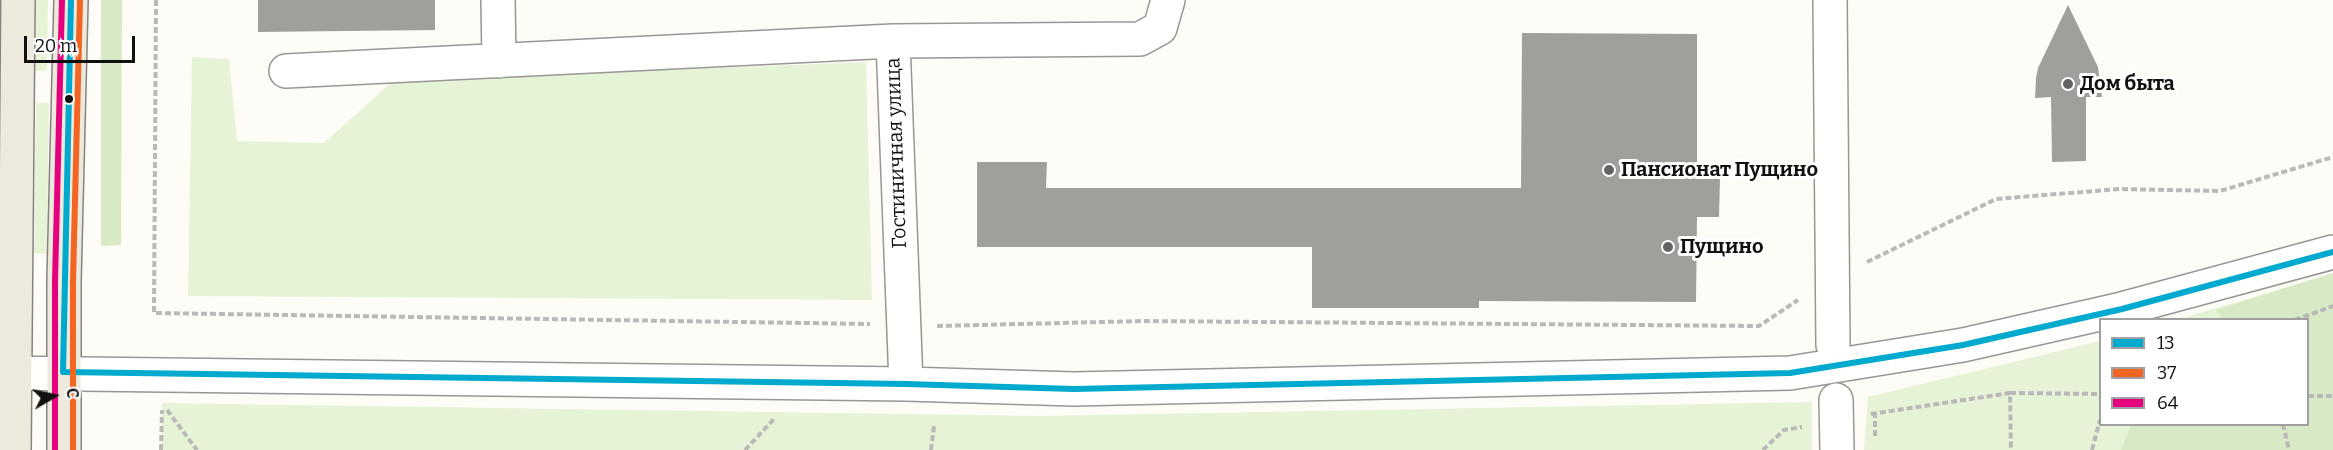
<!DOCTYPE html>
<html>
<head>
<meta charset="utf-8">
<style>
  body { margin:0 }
  #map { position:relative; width:2333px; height:450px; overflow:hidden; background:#fdfcf7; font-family:Bitter,serif }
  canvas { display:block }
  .legend { position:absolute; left:2099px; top:318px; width:210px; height:108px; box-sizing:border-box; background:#fff; border:2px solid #a0a0a0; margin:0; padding:8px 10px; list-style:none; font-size:18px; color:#111 }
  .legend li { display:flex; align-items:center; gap:12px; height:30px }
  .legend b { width:30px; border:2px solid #a0a0a0 }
  .north { position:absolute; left:24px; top:366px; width:60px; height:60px; -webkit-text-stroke:4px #fff; paint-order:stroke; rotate:81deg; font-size:16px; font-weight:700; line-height:24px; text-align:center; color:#111 }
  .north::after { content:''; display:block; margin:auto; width:21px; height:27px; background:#111; clip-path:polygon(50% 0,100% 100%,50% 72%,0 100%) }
  .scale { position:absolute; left:24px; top:36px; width:111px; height:27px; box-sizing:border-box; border:3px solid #111; border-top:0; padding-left:8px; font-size:18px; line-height:21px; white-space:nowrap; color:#111; -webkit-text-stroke:4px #fff; paint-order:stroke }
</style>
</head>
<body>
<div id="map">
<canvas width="2333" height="450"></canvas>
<ul class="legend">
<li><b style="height:8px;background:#00a9ce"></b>13</li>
<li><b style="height:8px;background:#f26522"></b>37</li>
<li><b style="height:8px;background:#e5007d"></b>64</li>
</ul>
<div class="north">С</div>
<div class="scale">20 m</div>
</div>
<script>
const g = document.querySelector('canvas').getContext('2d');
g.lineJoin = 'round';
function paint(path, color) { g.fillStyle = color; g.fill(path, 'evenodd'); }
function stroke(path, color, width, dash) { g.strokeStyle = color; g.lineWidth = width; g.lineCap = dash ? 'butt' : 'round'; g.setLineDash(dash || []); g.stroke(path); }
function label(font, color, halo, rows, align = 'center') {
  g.font = font + ' Bitter,serif'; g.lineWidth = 6; g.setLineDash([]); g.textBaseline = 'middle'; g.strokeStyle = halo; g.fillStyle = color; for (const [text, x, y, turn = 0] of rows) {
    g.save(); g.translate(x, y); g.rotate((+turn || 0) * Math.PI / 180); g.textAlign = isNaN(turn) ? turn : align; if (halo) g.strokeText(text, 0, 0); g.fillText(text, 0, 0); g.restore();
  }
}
paint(new Path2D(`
  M 36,0 L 48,0 L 47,70 L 35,71 Z
  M 192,57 L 229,59 L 237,141 L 324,143 L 393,81 L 866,62 L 872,300 L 188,296 Z
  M 36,103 L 49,103 L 47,254 L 34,253 Z
  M 2333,273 L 2333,450 L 1864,450 L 1868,397 L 2100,341 L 2100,424 L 2308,424 L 2308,320 L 2180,319 Z
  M 1812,402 L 1812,450 L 162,450 L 162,403 L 1040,416 Z`), '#e7f3d7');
paint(new Path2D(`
  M 101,0 L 122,0 L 121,245 L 101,246 Z
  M 2333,273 L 2333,450 L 2121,450 L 2131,425 L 2308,424 L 2308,320 L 2222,319 L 2216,310 Z`), '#d8eac5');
paint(new Path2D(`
  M 258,0 L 435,0 L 435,30 L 258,32 Z
  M 2068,5 L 2098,67 L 2102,97 L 2086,97 L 2086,161 L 2052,162 L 2051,97 L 2035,98 L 2036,78 L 2038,68 Z
  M 1522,33 L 1697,34 L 1697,177 L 1720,177 L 1719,217 L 1697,217 L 1696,302 L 1479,301 L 1479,308 L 1312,308 L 1312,247 L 977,247 L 977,162 L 1047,162 L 1046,188 L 1521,188 Z`), '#a19f9c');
const minor = new Path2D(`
  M 498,0 L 499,61
  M 1830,0 L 1833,345
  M 286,71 L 893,41
  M 0,373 L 906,384 L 1074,389 L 1790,373 L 1963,345 L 2122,309 L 2333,252
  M 906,384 L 893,41 L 1140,39 L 1160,28 L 1168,0
  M 1836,400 L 1837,450`);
const major = new Path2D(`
  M 14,450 L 18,0
  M 64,450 L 64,281 L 71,0`);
stroke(minor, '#979795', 36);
stroke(major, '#858482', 36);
stroke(new Path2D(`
  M 156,0 L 154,313 L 870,324
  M 1867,262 L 1996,199 L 2119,189 L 2220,191 L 2333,157
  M 2295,320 L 2333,306
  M 937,326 L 1143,321 L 1759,326 L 1798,300
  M 2010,393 L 2100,394
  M 2308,396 L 2333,396
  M 167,410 L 197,450
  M 1871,414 L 2010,393 L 2011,450
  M 2283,424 L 2289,450
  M 1875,436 L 1875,413
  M 161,450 L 162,410
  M 745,450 L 775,418
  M 931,450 L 934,426
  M 1763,450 L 1784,430 L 1802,427
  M 2092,450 L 2100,420`), '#b9b9b8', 4, [6, 3]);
stroke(minor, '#fffffe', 33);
stroke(major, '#ede9dc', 33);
stroke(new Path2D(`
  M 71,0 L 63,372 L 906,384 L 1074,389 L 1790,373 L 1963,345 L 2122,309 L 2333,252`), '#00a9ce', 6);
stroke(new Path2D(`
  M 73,450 L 73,281 L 80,0`), '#f26522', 6);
stroke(new Path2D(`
  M 55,450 L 55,281 L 62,0`), '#e5007d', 6);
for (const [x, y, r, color] of [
  [2068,84,6,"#646362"],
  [69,99,5,"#111"],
  [1609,170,6,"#646362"],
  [1668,247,6,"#646362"]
]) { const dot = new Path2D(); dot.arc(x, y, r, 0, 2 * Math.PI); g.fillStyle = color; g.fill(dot); stroke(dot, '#fff', 2); }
label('bold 20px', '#111', '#fff', [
  ["Дом быта",2080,84],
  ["Пансионат Пущино",1621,170],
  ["Пущино",1680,247]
], 'left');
label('20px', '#111', '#fff', [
  ["Гостиничная улица",897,153,-92]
]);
</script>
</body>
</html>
